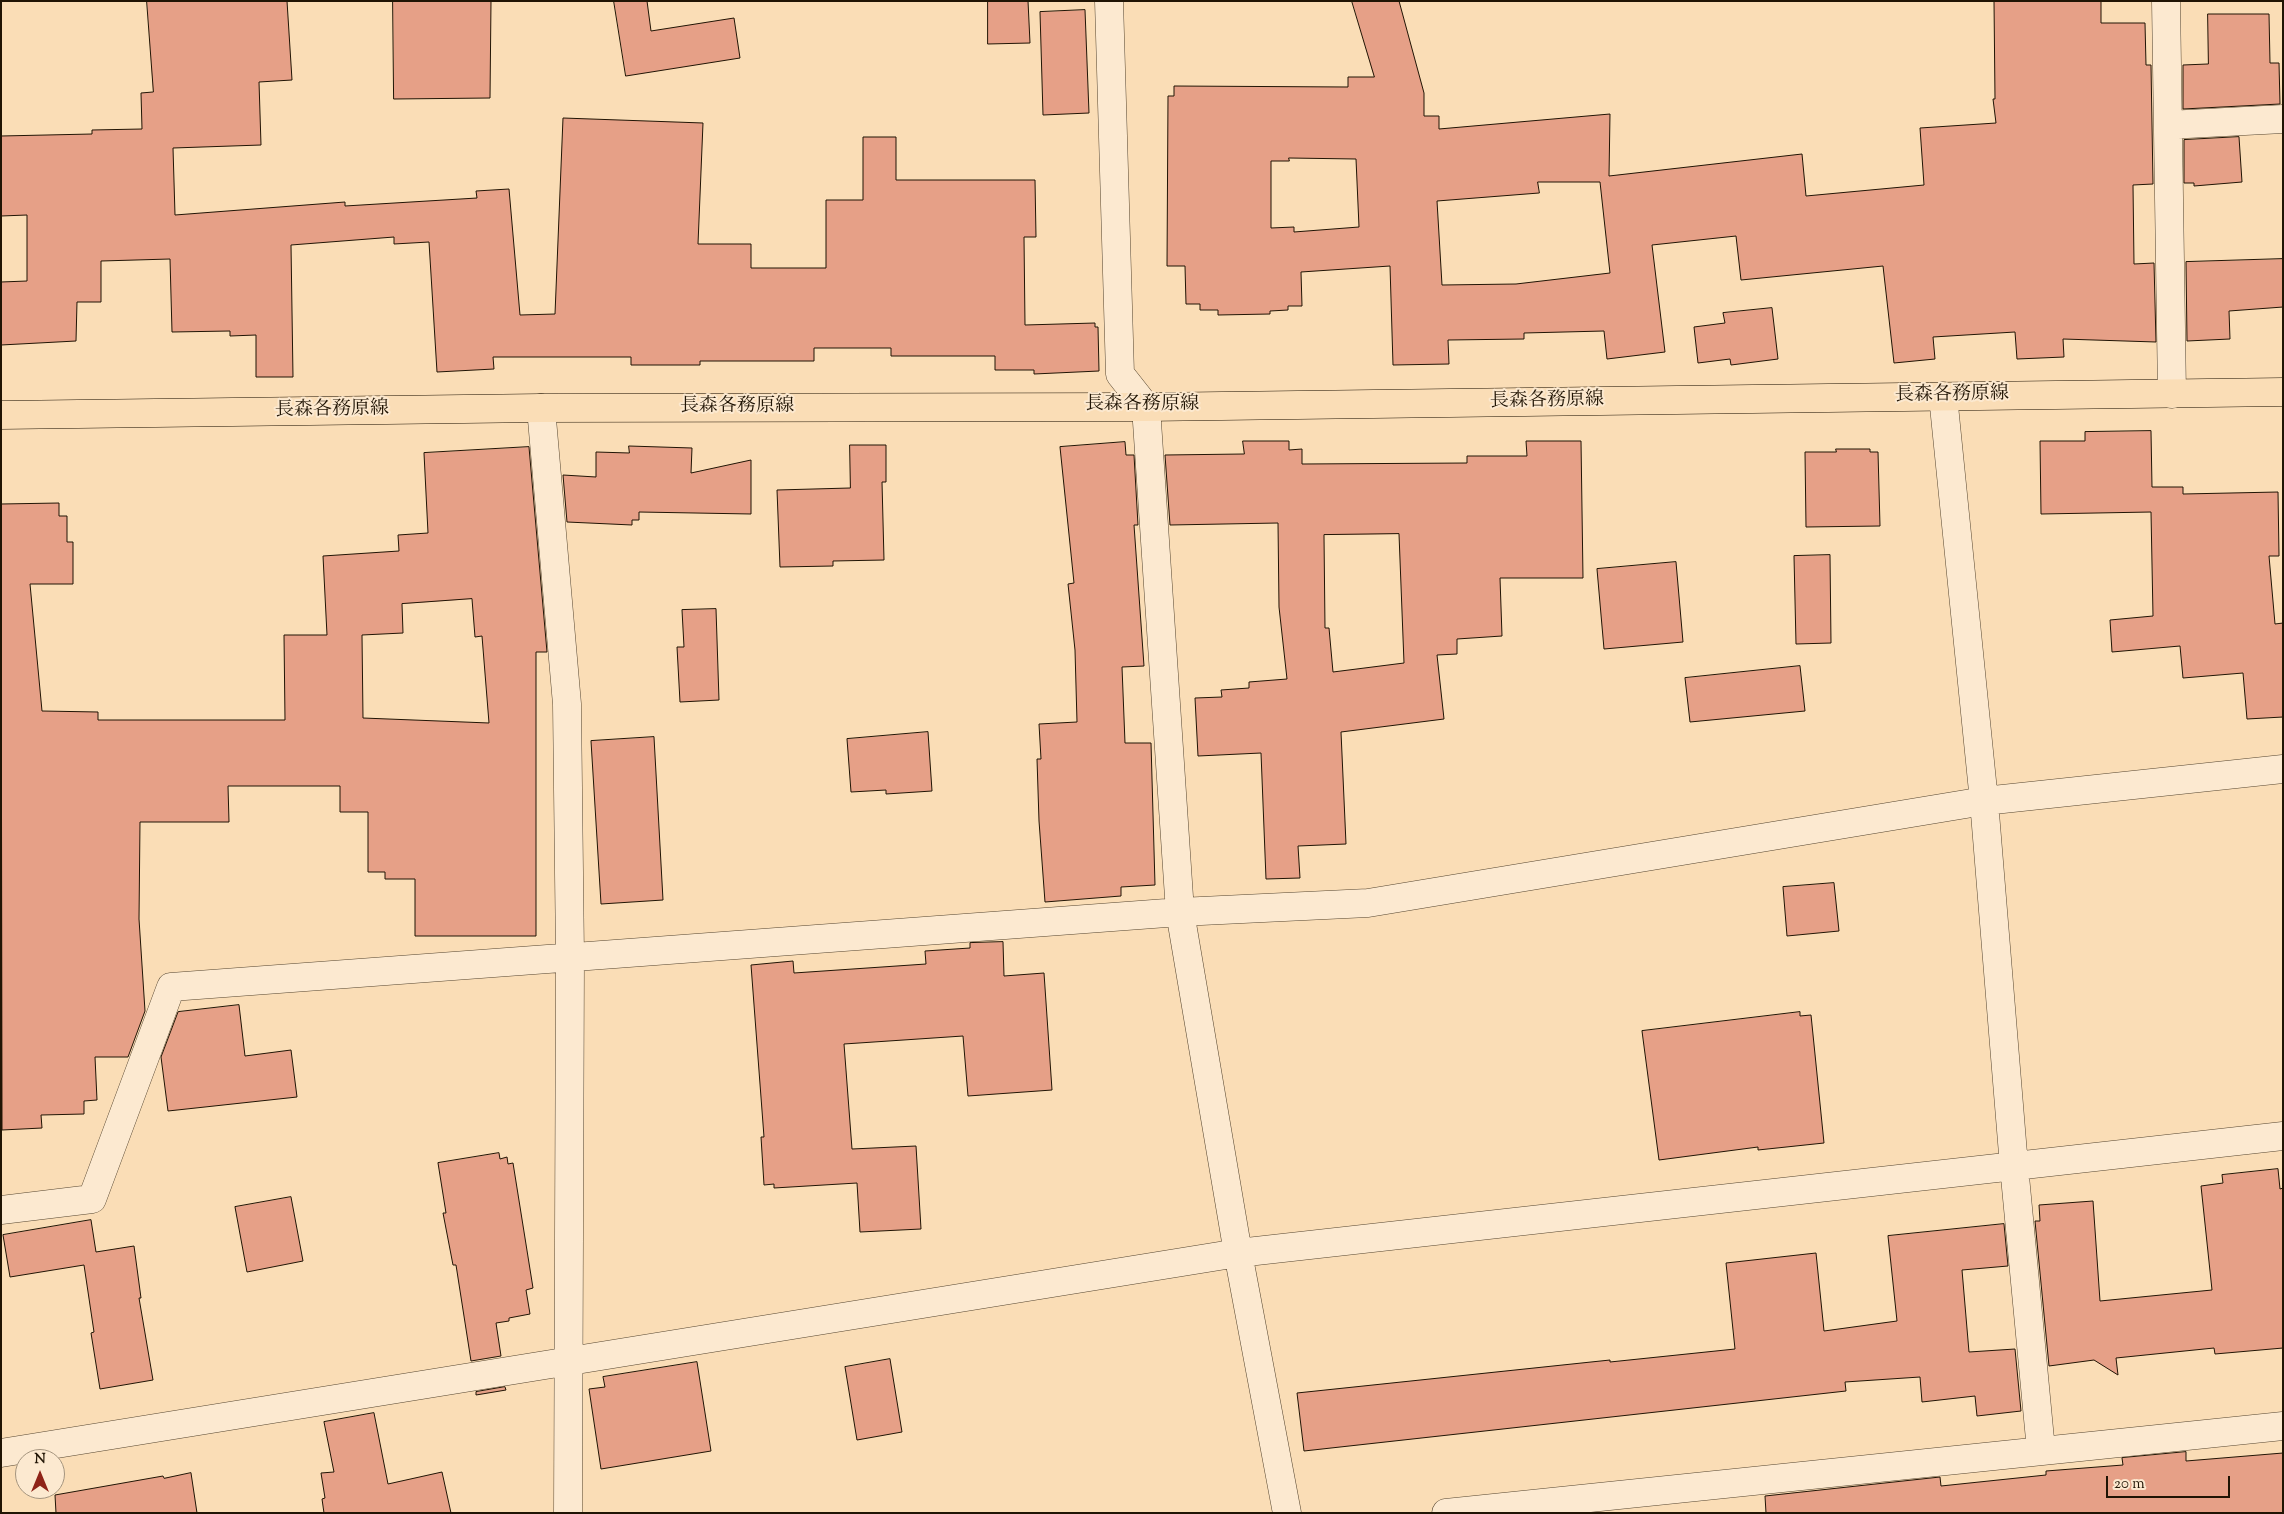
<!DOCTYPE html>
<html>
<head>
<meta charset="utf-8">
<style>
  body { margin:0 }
  #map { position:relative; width:2284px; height:1514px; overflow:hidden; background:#faddb6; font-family:"Sorts Mill Goudy",serif }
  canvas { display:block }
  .frame { position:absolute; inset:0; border:2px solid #201404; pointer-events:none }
  .north { position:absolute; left:15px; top:1449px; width:50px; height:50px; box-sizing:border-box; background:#fce9d0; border:1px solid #a4947e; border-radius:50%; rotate:0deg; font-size:14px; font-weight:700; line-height:20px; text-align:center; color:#201404 }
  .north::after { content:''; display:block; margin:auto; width:18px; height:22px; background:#8f2418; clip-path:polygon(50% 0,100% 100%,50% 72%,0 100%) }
  .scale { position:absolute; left:2106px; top:1476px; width:124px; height:22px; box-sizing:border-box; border:2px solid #201404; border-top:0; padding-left:6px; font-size:15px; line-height:18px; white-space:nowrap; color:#201404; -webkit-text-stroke:4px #fce9d0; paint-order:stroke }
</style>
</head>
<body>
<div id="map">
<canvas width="2284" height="1514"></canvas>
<div class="frame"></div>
<div class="north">N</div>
<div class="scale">20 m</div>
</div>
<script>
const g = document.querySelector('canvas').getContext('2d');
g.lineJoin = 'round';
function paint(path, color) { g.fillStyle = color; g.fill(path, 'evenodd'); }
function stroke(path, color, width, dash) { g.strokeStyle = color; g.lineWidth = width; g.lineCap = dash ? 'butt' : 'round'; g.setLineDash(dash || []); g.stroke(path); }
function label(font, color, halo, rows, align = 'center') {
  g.font = font + ' "Sorts Mill Goudy","Noto Serif JP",serif'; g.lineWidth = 4; g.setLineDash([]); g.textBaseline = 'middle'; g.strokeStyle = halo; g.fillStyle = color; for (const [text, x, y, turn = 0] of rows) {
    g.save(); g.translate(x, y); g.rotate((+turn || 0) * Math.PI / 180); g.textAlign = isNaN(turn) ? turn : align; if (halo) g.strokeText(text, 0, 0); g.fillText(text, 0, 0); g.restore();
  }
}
const building = new Path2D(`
  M 147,1 L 287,1 L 292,80 L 259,82 L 261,145 L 173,148 L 175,215 L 345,202 L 345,206 L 477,198 L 476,191 L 509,189 L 520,315 L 555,314 L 563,118 L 703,123 L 698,244 L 751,244 L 751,268 L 826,268 L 826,200 L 863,200 L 863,137 L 896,137 L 896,180 L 1035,180 L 1036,237 L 1024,237 L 1025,325 L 1095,323 L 1095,327 L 1098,327 L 1099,371 L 1034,374 L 1034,370 L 995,370 L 995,356 L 891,356 L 891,348 L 814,348 L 814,361 L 700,361 L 700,365 L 631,365 L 631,357 L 493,357 L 494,369 L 437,372 L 429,242 L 394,244 L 394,237 L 291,245 L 293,377 L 256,377 L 256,335 L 230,336 L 230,331 L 172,332 L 170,259 L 101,261 L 101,302 L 77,302 L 76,341 L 1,345 L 1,282 L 27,281 L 27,215 L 1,216 L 1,136 L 92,134 L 92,130 L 142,129 L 141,93 L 153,92 Z
  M 393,1 L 491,1 L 490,98 L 394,99 Z
  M 614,1 L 647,1 L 651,31 L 734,18 L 740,58 L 626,76 Z
  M 988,1 L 1028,1 L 1030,43 L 988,44 Z
  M 1352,1 L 1399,1 L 1424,93 L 1424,116 L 1439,116 L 1439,129 L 1610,114 L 1609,176 L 1802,154 L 1806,196 L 1924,185 L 1920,128 L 1996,123 L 1993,99 L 1995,99 L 1994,1 L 2101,1 L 2101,23 L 2145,23 L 2146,65 L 2151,65 L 2153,184 L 2133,185 L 2134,264 L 2154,263 L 2156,342 L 2063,339 L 2064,357 L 2017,359 L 2015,332 L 1933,337 L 1935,359 L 1894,363 L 1883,266 L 1741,280 L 1736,236 L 1652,245 L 1665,352 L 1607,359 L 1604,331 L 1524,333 L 1524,339 L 1448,340 L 1449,364 L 1393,365 L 1390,266 L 1301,272 L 1302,306 L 1288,306 L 1288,310 L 1270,311 L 1270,314 L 1218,315 L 1218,310 L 1200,310 L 1200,304 L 1186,304 L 1185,266 L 1167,266 L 1168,96 L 1174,96 L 1174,86 L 1348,87 L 1348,77 L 1374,77 ZM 1289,158 L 1356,159 L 1359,227 L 1294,232 L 1294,227 L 1271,228 L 1271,161 L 1289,161 ZM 1538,182 L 1600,182 L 1610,273 L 1516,284 L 1442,285 L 1437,201 L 1539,193 Z
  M 1085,10 L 1089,113 L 1043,115 L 1040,12 Z
  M 2208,14 L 2269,14 L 2270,63 L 2279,63 L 2280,104 L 2183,109 L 2183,65 L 2208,64 Z
  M 2239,137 L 2242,182 L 2194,186 L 2194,183 L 2184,183 L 2184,140 Z
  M 2283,259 L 2283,307 L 2229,311 L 2230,339 L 2187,341 L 2186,262 Z
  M 1772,308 L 1778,359 L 1731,365 L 1730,359 L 1698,363 L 1694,327 L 1725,323 L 1723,313 Z
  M 2151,431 L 2152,487 L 2183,487 L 2183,494 L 2278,492 L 2279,556 L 2269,556 L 2275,624 L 2283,623 L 2283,717 L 2247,719 L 2243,673 L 2183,678 L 2180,646 L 2112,652 L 2110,620 L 2153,616 L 2151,512 L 2041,514 L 2040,441 L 2085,441 L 2085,432 Z
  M 1243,441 L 1289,441 L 1289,450 L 1302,449 L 1302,464 L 1467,463 L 1467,456 L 1527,456 L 1526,441 L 1581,441 L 1583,578 L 1500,578 L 1502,636 L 1457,639 L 1457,654 L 1437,655 L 1444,719 L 1341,732 L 1346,844 L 1298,846 L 1300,878 L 1266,879 L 1261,753 L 1198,756 L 1195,698 L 1222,697 L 1221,690 L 1249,688 L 1249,682 L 1287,679 L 1279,607 L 1278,523 L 1170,525 L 1165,455 L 1244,454 ZM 1399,534 L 1404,663 L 1333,672 L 1329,628 L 1325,628 L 1324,535 Z
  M 1125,442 L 1126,455 L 1134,455 L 1138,525 L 1134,525 L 1144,666 L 1122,667 L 1125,743 L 1151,743 L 1155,885 L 1121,887 L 1121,896 L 1045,902 L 1039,821 L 1037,759 L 1041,759 L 1039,724 L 1077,722 L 1075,650 L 1068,584 L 1074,583 L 1060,447 Z
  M 850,445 L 886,445 L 886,482 L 882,482 L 884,560 L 833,561 L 833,566 L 780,567 L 777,490 L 850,488 Z
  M 629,446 L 692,448 L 691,473 L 751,460 L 751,514 L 639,512 L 639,520 L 632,520 L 632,525 L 567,522 L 563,475 L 596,477 L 596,452 L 629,453 Z
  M 529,447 L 547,652 L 536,652 L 536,936 L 415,936 L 415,879 L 385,879 L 385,872 L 368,872 L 368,812 L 340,812 L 340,786 L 228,786 L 229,822 L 140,822 L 139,919 L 145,1011 L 128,1057 L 95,1057 L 97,1100 L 84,1101 L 84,1114 L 41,1115 L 42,1128 L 2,1130 L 1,504 L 59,503 L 59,516 L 67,516 L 67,542 L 73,542 L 73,584 L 30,584 L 42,711 L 98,712 L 98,720 L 285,720 L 284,635 L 327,635 L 323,556 L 399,551 L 398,535 L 428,533 L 424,453 ZM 472,599 L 475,637 L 482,636 L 489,723 L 363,718 L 362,635 L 403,633 L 402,604 Z
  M 1836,449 L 1870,449 L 1870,452 L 1878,452 L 1880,526 L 1806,527 L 1805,452 L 1836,452 Z
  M 1830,555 L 1831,643 L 1796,644 L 1794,556 Z
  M 1676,562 L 1683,642 L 1604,649 L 1597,569 Z
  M 716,609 L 719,700 L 680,702 L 677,647 L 684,647 L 682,610 Z
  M 1800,666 L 1805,711 L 1690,722 L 1685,678 Z
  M 928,732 L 932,791 L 886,794 L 886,790 L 851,792 L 847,739 Z
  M 654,737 L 663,900 L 601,904 L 591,741 Z
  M 1834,883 L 1839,931 L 1787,936 L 1783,887 Z
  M 1003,942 L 1004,976 L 1044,973 L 1052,1090 L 968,1096 L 963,1036 L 844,1044 L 852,1149 L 916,1146 L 921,1229 L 860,1232 L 857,1183 L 774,1188 L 774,1184 L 764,1185 L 761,1137 L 764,1137 L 751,965 L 793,961 L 794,973 L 926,964 L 925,951 L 970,948 L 970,943 Z
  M 239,1005 L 245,1056 L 291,1050 L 297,1097 L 168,1111 L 161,1057 L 178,1012 Z
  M 1800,1012 L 1800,1016 L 1811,1015 L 1824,1143 L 1758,1150 L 1758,1147 L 1659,1160 L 1642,1031 Z
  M 499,1153 L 500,1159 L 507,1157 L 508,1164 L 513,1163 L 533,1288 L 526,1290 L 530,1314 L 509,1318 L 509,1321 L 496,1323 L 501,1356 L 471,1361 L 456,1265 L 453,1265 L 443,1213 L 446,1213 L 438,1163 Z
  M 2278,1169 L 2280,1189 L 2283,1188 L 2283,1348 L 2215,1354 L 2214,1348 L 2116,1358 L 2118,1375 L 2094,1360 L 2049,1366 L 2035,1221 L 2040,1221 L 2039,1205 L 2093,1201 L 2100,1301 L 2212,1290 L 2201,1186 L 2223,1183 L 2222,1175 Z
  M 291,1197 L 303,1261 L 247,1272 L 235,1207 Z
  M 91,1220 L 96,1252 L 134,1246 L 141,1298 L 139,1298 L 153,1380 L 100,1389 L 91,1333 L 94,1332 L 84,1265 L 10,1277 L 3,1235 Z
  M 2004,1224 L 2008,1266 L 1962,1270 L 1969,1352 L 2015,1349 L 2021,1411 L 1977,1416 L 1975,1396 L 1922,1402 L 1920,1377 L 1845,1382 L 1846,1391 L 1304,1451 L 1297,1393 L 1610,1360 L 1610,1362 L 1735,1349 L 1726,1263 L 1816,1253 L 1824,1331 L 1897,1321 L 1888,1236 Z
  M 890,1359 L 902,1432 L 857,1440 L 845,1367 Z
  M 697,1362 L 711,1451 L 601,1469 L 589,1389 L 605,1387 L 603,1377 Z
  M 505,1387 L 506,1390 L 476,1395 L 476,1392 Z
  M 374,1413 L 388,1484 L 442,1472 L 451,1513 L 324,1513 L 322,1499 L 325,1498 L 321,1473 L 334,1472 L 324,1422 Z
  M 2186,1452 L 2186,1461 L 2283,1453 L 2283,1513 L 1766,1513 L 1765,1496 L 1940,1477 L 1941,1486 L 2046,1475 L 2046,1471 L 2123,1465 L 2122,1458 Z
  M 191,1473 L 197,1513 L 56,1513 L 55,1495 L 163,1476 L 164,1478 Z`);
paint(building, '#e6a087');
stroke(building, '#201404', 1);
const minor = new Path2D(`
  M 1109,1 L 1120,374 L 1146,407 L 1180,912 L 1238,1253 L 1287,1513
  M 2166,1 L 2172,394
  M 2168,125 L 2283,119
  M 1943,396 L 1984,801 L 2014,1166 L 2041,1450
  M 541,408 L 567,704 L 570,957 L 568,1513
  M 1,1210 L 92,1199 L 171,987 L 1180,912 L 1368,903 L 1984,801 L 2283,769
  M 1,1453 L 1238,1253 L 2283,1136
  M 1446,1513 L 2283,1426`);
const major = new Path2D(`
  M 1,415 L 541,408 L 1146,407 L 2283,392`);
stroke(minor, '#564630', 29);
stroke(major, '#201404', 29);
stroke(minor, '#fce9d0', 28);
stroke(major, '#faddb6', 28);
label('19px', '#201404', '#fce9d0', [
  ["長森各務原線",1952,396,-1],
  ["長森各務原線",1547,402,-1],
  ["長森各務原線",1142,406],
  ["長森各務原線",737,408],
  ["長森各務原線",332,411,-1]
]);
</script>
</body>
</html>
